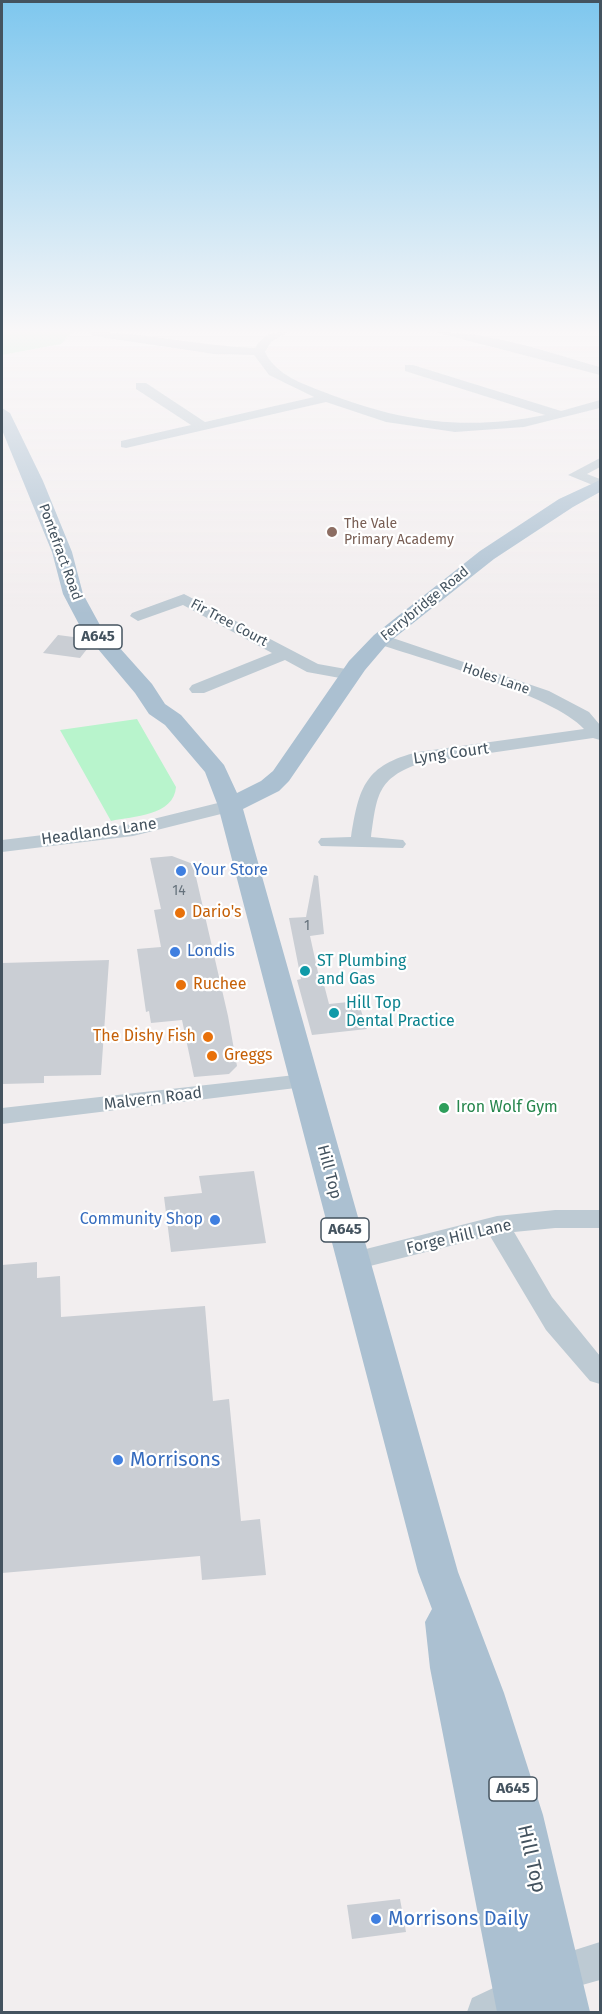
<!DOCTYPE html>
<html>
<head>
<meta charset="utf-8">
<style>
  body { margin:0 }
  #map { position:relative; width:602px; height:2014px; overflow:hidden; background:#f2eeef; font-family:"Fira Sans",sans-serif }
  canvas { display:block }
  .frame { position:absolute; inset:0; border:3px solid #44535f; pointer-events:none }
</style>
</head>
<body>
<div id="map">
<canvas width="602" height="2014"></canvas>
<div class="frame"></div>
</div>
<script>
const g = document.querySelector('canvas').getContext('2d');
g.lineJoin = 'round';
function paint(path, color) { g.fillStyle = color; g.fill(path, 'evenodd'); }
function stroke(path, color, width, dash) { g.strokeStyle = color; g.lineWidth = width; g.lineCap = dash ? 'butt' : 'round'; g.setLineDash(dash || []); g.stroke(path); }
function label(font, color, halo, rows, align = 'center') {
  g.font = font + ' "Fira Sans",sans-serif'; g.lineWidth = 4.5; g.setLineDash([]); g.textBaseline = 'middle'; g.strokeStyle = halo; g.fillStyle = color; for (const [text, x, y, turn = 0] of rows) {
    g.save(); g.translate(x, y); g.rotate((+turn || 0) * Math.PI / 180); g.textAlign = isNaN(turn) ? turn : align; if (halo) g.strokeText(text, 0, 0); g.fillText(text, 0, 0); g.restore();
  }
}
paint(new Path2D(`
  M 2,332 L 72,332 L 61,344 L 2,355 Z
  M 137,719 L 176,787 C 174,816 133,816 111,821 L 60,730 Z`), '#b8f4cc');
paint(new Path2D(`
  M 58,635 L 81,638 L 79,640 L 91,644 L 80,658 L 43,653 Z
  M 172,856 L 193,864 L 228,1016 L 237,1066 L 229,1074 L 194,1077 L 182,1020 L 151,1023 L 149,1011 L 146,1012 L 137,949 L 161,947 L 154,910 L 161,909 L 150,858 Z
  M 314,875 L 318,876 L 324,934 L 310,936 L 319,977 L 322,977 L 329,1004 L 358,1001 L 367,1029 L 312,1035 L 297,980 L 301,979 L 289,918 L 306,917 Z
  M 109,960 L 101,1075 L 44,1076 L 44,1083 L 2,1084 L 2,963 Z
  M 254,1171 L 266,1243 L 171,1252 L 164,1197 L 202,1193 L 199,1176 Z
  M 37,1262 L 37,1278 L 60,1276 L 61,1317 L 205,1306 L 213,1401 L 229,1399 L 241,1521 L 260,1519 L 266,1575 L 202,1580 L 200,1556 L 2,1573 L 2,1265 Z
  M 400,1899 L 406,1932 L 352,1939 L 347,1905 Z`), '#caced4');
paint(new Path2D(`
  M 88,332 C 144,332 199,346 255,348 C 264,334 272,332 288,332 L 271,342 L 265,352 C 276,375 303,384 324,392 C 400,422 465,431 545,415 L 405,371 L 405,365 L 413,365 L 561,411 L 600,400 L 600,408 L 524,427 L 455,432 L 386,422 L 326,402 L 126,448 L 121,447 L 121,441 L 191,425 L 136,389 L 136,383 L 146,383 L 205,422 L 314,397 L 269,375 L 254,355 L 214,354 L 94,336 Z
  M 435,332 C 492,332 547,352 600,367 L 600,375 Z
  M 600,458 L 600,467 L 587,474 L 600,479 L 600,488 L 568,475 Z
  M 184,594 L 318,664 L 357,671 L 360,675 L 351,680 L 307,672 L 285,660 L 204,693 L 192,693 L 189,689 L 192,685 L 272,653 L 183,605 L 138,621 L 130,616 L 132,613 Z
  M 381,634 L 549,691 L 589,712 L 600,725 L 600,740 L 593,738 L 421,763 C 377,778 377,795 371,837 L 403,840 L 406,844 L 403,848 L 321,846 L 318,842 L 321,838 L 351,837 C 359,787 365,765 418,752 L 584,729 C 554,695 423,659 375,643 L 373,639 Z
  M 230,800 L 240,806 L 237,810 L 133,836 L 2,852 L 2,840 L 133,824 Z
  M 304,1074 L 312,1076 L 316,1081 L 312,1086 L 2,1124 L 2,1108 Z
  M 555,1210 L 600,1210 L 600,1228 L 555,1228 L 514,1232 L 552,1297 L 600,1356 L 600,1384 L 590,1381 L 546,1330 L 490,1236 L 354,1270 L 345,1268 L 341,1261 L 345,1254 L 354,1252 L 497,1216 Z
  M 600,1942 L 600,1980 L 550,1994 L 541,1990 L 536,2006 L 525,2012 L 467,2012 L 472,1998 L 523,1974 L 532,1978 L 537,1962 Z`), '#bdcad3');
paint(new Path2D(`
  M 2,408 L 10,413 L 43,481 L 72,552 L 83,594 L 101,627 L 152,684 L 165,704 L 181,715 L 224,765 L 237,793 L 261,781 L 273,771 L 349,661 L 374,635 L 480,551 L 559,499 L 600,480 L 600,492 L 573,507 L 494,559 L 388,643 L 365,670 L 289,781 L 279,791 L 243,809 L 458,1572 L 504,1693 L 543,1815 L 590,2012 L 497,2012 L 430,1668 L 425,1622 L 432,1609 L 418,1572 L 218,806 L 205,772 L 165,725 L 149,714 L 135,693 L 82,630 L 63,594 L 52,552 L 2,430 Z`), '#abc0d1');
const sky = g.createLinearGradient(0, 0, 0, 614);
sky.addColorStop(0, '#7ec7ee');
sky.addColorStop(0.54, '#f9f7f8');
sky.addColorStop(1, '#f9f7f800');
g.fillStyle = sky;
g.fillRect(0, 0, 602, 614);
for (const [x, y, r, color] of [
  [332,532,6,"#8d6e63"],
  [181,871,6,"#3f7fe0"],
  [180,913,6,"#e8710a"],
  [175,952,6,"#3f7fe0"],
  [305,971,6,"#0f9aa8"],
  [181,985,6,"#e8710a"],
  [334,1013,6,"#0f9aa8"],
  [208,1037,6,"#e8710a"],
  [212,1056,6,"#e8710a"],
  [444,1108,6,"#2e9e5b"],
  [215,1220,6,"#3f7fe0"],
  [118,1460,6,"#3f7fe0"],
  [376,1919,6,"#3f7fe0"]
]) { const dot = new Path2D(); dot.arc(x, y, r, 0, 2 * Math.PI); g.fillStyle = color; g.fill(dot); stroke(dot, '#fff', 2); }
label('14px', '#785e54', '#fff', [
  ["The Vale",344,524],
  ["Primary Academy",344,540]
], 'left');
label('14px', '#44535f', '#fff', [
  ["Pontefract Road",60,552,70],
  ["Ferrybridge Road",425,604,-39],
  ["Fir Tree Court",229,623,28],
  ["Holes Lane",496,679,19]
]);
label('14px', '#66727c', null, [
  ["14",179,891],
  ["1",307,926]
]);
for (const [x, y, w] of [
  [98,637,48],
  [345,1230,48],
  [513,1789,48]
]) { const box = new Path2D(); box.roundRect(x - w / 2, y - 12, w, 24, 4.5); g.fillStyle = '#fff'; g.fill(box); stroke(box, '#44535f', 1.5); }
label('bold 15px', '#44535f', null, [
  ["A645",98,637],
  ["A645",345,1230],
  ["A645",513,1789]
]);
label('16px', '#44535f', '#fff', [
  ["Lyng Court",451,754,-8],
  ["Headlands Lane",99,832,-8],
  ["Malvern Road",153,1099,-7],
  ["Hill Top",329,1172,75],
  ["Forge Hill Lane",459,1237,-13]
]);
label('16px', '#366cbe', '#fff', [
  ["Your Store",193,871],
  ["Londis",187,952],
  ["Community Shop",203,1220,"right"]
], 'left');
label('16px', '#c56008', '#fff', [
  ["Dario's",192,913],
  ["Ruchee",193,985],
  ["The Dishy Fish",196,1037,"right"],
  ["Greggs",224,1056]
], 'left');
label('16px', '#0d838f', '#fff', [
  ["ST Plumbing",317,962],
  ["and Gas",317,980],
  ["Hill Top",346,1004],
  ["Dental Practice",346,1022]
], 'left');
label('16px', '#27864d', '#fff', [
  ["Iron Wolf Gym",456,1108]
], 'left');
label('20px', '#366cbe', '#fff', [
  ["Morrisons",130,1460],
  ["Morrisons Daily",388,1919]
], 'left');
label('20px', '#44535f', '#fff', [
  ["Hill Top",531,1859,77]
]);
</script>
</body>
</html>
